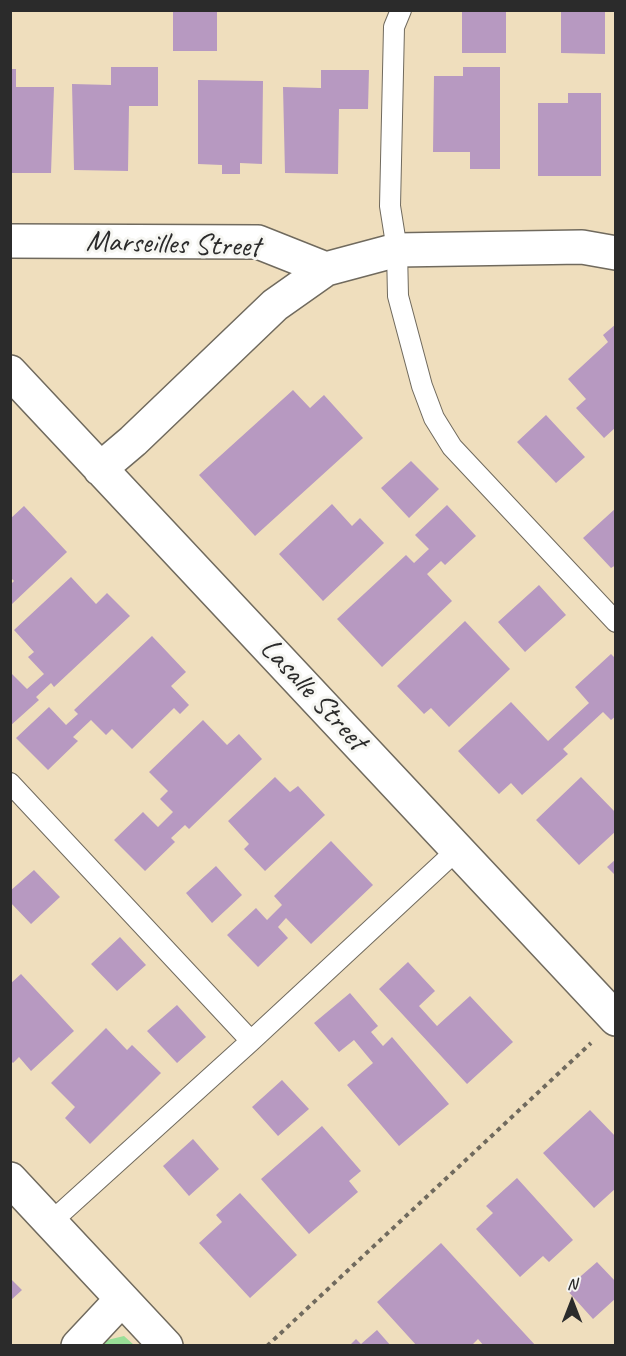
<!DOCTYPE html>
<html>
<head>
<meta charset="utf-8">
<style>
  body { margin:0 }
  #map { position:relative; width:626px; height:1356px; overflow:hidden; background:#efdebd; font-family:Caveat,sans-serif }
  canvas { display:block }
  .frame { position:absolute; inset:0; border:12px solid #2b2b2b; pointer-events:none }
  .north { position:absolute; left:542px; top:1272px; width:60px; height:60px; -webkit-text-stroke:4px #f6f6f2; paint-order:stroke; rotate:0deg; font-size:16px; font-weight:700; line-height:24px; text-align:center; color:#2b2b2b }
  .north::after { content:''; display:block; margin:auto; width:21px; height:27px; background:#2b2b2b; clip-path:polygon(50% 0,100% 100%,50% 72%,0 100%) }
</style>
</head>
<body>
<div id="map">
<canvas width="626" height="1356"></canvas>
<div class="frame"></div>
<div class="north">N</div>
</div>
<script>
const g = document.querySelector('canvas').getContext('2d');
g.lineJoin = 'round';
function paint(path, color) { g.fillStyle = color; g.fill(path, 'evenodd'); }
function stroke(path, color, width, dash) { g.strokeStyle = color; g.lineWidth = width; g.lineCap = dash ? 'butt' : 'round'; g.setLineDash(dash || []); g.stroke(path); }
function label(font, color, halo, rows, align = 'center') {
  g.font = font + ' Caveat,sans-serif'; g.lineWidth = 6; g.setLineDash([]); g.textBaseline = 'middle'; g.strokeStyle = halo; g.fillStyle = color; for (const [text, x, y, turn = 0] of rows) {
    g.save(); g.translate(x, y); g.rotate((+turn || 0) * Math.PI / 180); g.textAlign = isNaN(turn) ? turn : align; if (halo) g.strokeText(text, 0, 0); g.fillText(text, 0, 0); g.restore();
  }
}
paint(new Path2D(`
  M 124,1336 L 134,1345 L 96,1346 L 103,1341 Z`), '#99de97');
paint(new Path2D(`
  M 173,10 L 217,10 L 217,51 L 173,51 Z
  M 462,10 L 506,10 L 506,53 L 462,53 Z
  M 561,10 L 605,10 L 605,54 L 561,53 Z
  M 111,67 L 158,67 L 158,106 L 129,106 L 128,171 L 74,170 L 72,84 L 111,85 Z
  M 463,67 L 500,67 L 500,169 L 470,169 L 470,152 L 433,152 L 434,76 L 463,76 Z
  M 10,69 L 16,69 L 16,87 L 54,87 L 51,173 L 10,173 Z
  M 321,70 L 369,70 L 368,109 L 339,109 L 338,174 L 285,173 L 283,87 L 321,88 Z
  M 198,80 L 263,81 L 262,164 L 240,163 L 240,174 L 222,174 L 222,165 L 198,164 Z
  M 568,93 L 601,93 L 601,176 L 538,176 L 538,103 L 568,103 Z
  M 616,324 L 616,427 L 604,438 L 576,408 L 586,399 L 568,379 L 608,342 L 603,335 Z
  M 293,390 L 310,408 L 324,395 L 363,438 L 255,536 L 199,475 Z
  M 546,415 L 585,457 L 556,483 L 517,442 Z
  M 411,461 L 439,489 L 409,518 L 381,488 Z
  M 332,504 L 352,526 L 360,518 L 384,543 L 323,601 L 279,554 Z
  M 447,505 L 476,536 L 445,565 L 441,561 L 427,574 L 452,601 L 382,667 L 337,619 L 406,555 L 414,563 L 429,549 L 415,535 Z
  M 24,506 L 67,552 L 12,604 L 10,585 L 14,581 L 10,577 L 10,519 Z
  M 616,508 L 616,565 L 611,568 L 583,538 Z
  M 71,577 L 96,604 L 107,593 L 130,616 L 54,687 L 51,683 L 36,697 L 39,700 L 10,726 L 10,672 L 27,689 L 44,674 L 28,657 L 34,652 L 14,630 Z
  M 539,585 L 566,615 L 525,652 L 498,622 Z
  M 465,621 L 510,669 L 449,727 L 431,708 L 424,714 L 397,686 Z
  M 152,636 L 186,672 L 171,686 L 189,705 L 180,714 L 174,708 L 132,749 L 112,729 L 106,735 L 91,720 L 73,737 L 78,741 L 48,770 L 16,738 L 49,707 L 66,725 L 78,714 L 74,710 Z
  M 611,654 L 616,659 L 616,716 L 611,720 L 603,712 L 563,749 L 568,754 L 522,795 L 511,783 L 499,794 L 458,751 L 511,702 L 548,741 L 589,703 L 575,687 Z
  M 203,720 L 227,745 L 239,734 L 262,759 L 189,829 L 185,825 L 171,838 L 175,842 L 145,871 L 114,840 L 143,812 L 158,827 L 173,812 L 160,799 L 168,791 L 149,772 Z
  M 275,777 L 290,792 L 298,786 L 325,815 L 265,871 L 244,849 L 249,844 L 228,821 Z
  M 581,777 L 616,813 L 616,831 L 579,865 L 536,820 Z
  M 331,841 L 373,885 L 311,944 L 286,918 L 278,927 L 288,938 L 258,967 L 227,935 L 256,908 L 267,920 L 282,905 L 274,896 Z
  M 616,859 L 616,876 L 607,867 Z
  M 216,866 L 242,895 L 212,923 L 186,893 Z
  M 34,870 L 60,897 L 31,924 L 10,902 L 10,891 Z
  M 120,937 L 146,965 L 117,991 L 91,964 Z
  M 408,962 L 435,991 L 419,1006 L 437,1026 L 470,996 L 513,1042 L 467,1084 L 379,989 Z
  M 21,974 L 74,1031 L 31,1071 L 19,1057 L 13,1063 L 10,1060 L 10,984 Z
  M 350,993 L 378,1026 L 371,1032 L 383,1046 L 392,1037 L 449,1104 L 399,1146 L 347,1085 L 373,1063 L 354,1040 L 339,1052 L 314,1023 Z
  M 177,1005 L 206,1037 L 177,1063 L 147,1031 Z
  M 106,1028 L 127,1050 L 132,1045 L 161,1073 L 90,1144 L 65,1118 L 75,1107 L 51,1083 Z
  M 282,1080 L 309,1109 L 278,1136 L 252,1107 Z
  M 590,1110 L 616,1137 L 616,1188 L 594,1208 L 543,1153 Z
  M 322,1126 L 361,1171 L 349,1181 L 358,1192 L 309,1234 L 261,1179 Z
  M 193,1139 L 219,1169 L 189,1196 L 163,1166 Z
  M 517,1178 L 573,1240 L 549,1262 L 543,1256 L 520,1277 L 476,1229 L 493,1213 L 486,1206 Z
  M 240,1193 L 297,1255 L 250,1298 L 199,1243 L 222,1222 L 216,1215 Z
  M 441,1243 L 536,1346 L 484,1346 L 478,1339 L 471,1346 L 417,1346 L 377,1302 Z
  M 597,1262 L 616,1282 L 616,1298 L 593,1319 L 566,1289 Z
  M 10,1278 L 22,1290 L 10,1301 Z
  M 377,1330 L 391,1346 L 349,1346 L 356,1339 L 361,1344 Z`), '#b799c1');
const service = new Path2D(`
  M 401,10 L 394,27 L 390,206 L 397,250 L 398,296 L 422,386 L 434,418 L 452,447 L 616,622
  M 10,783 L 251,1041
  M 51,1222 L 251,1041 L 457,850`);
const minor = new Path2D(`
  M 10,241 L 258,242 L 326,269 L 397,250 L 582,247 L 616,253
  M 10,372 L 616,1019
  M 100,469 L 133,441 L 275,305 L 326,269
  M 10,1179 L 166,1346
  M 78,1346 L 122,1299`);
stroke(service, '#706a5e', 22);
stroke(minor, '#706a5e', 36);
stroke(new Path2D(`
  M 267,1346 L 591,1043`), '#706a5e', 4, [4.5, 4.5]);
stroke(service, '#fff', 20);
stroke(minor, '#fff', 33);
label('30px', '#2b2b2b', '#f6f6f2', [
  ["Marseilles Street",173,245,2],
  ["Lasalle Street",313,695,47]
]);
</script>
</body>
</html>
